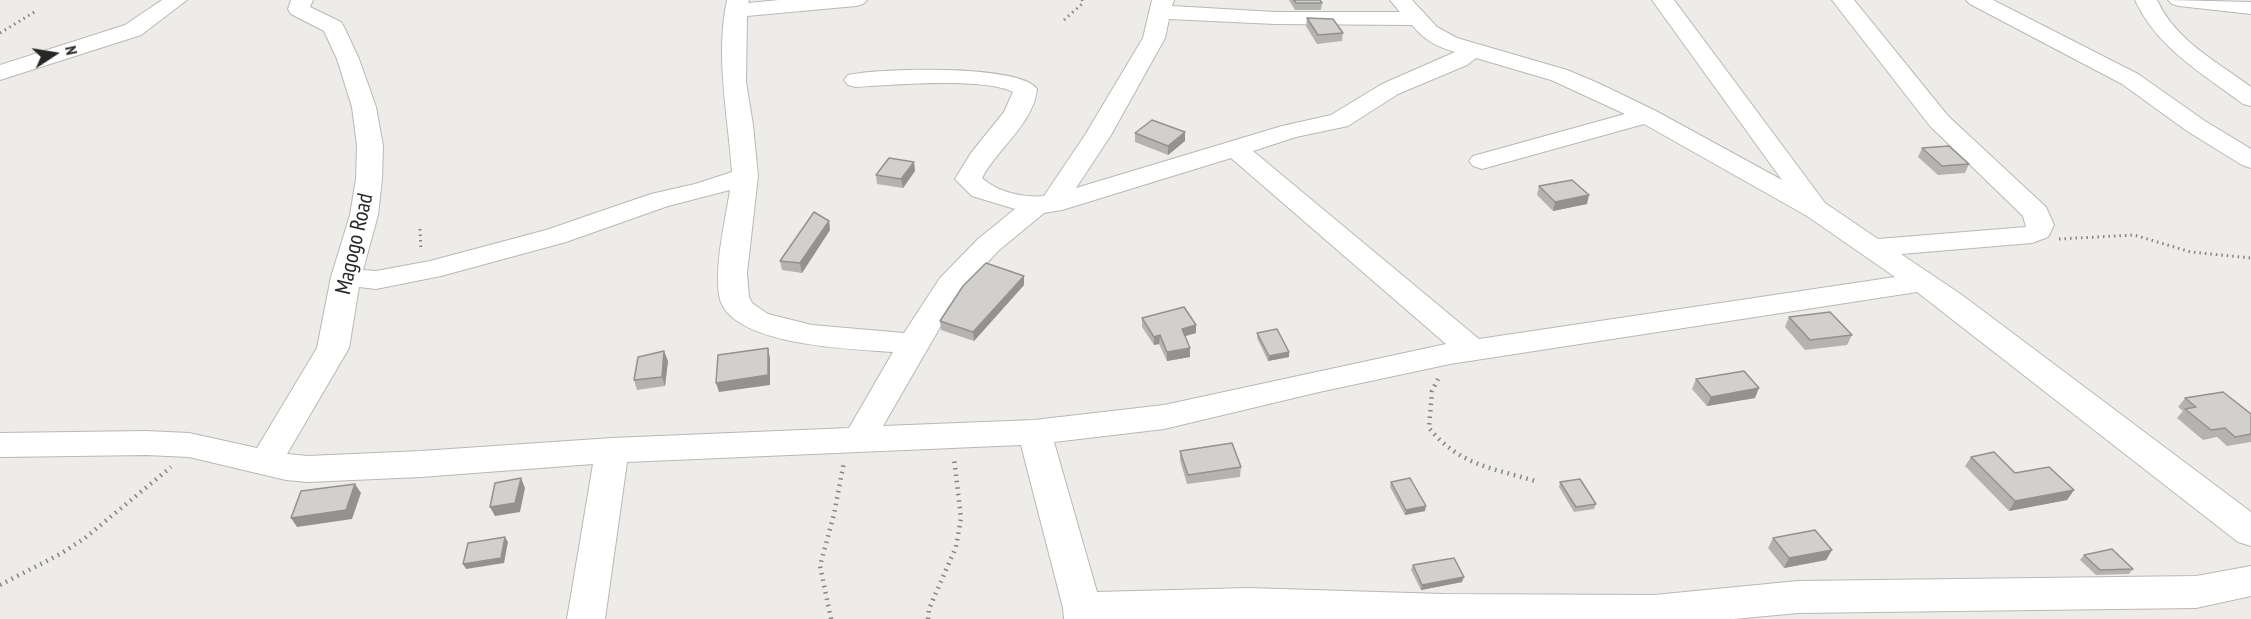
<!DOCTYPE html>
<html>
<head>
<meta charset="utf-8">
<style>
  body { margin:0 }
  #map { position:relative; width:2251px; height:619px; overflow:hidden; background:#edece8; font-family:"PT Sans Narrow",sans-serif }
  canvas { display:block }
  .north { position:absolute; left:24px; top:24px; width:60px; height:60px; -webkit-text-stroke:4px #fff; paint-order:stroke; rotate:78deg; font-size:16px; font-weight:700; line-height:24px; text-align:center; color:#272726 }
  .north::after { content:''; display:block; margin:auto; width:21px; height:27px; background:#272726; clip-path:polygon(50% 0,100% 100%,50% 72%,0 100%) }
</style>
</head>
<body>
<div id="map">
<canvas width="2251" height="619"></canvas>
<div class="north">N</div>
</div>
<script>
const g = document.querySelector('canvas').getContext('2d');
g.lineJoin = 'round';
function stroke(path, color, width, dash) { g.strokeStyle = color; g.lineWidth = width; g.lineCap = dash ? 'butt' : 'round'; g.setLineDash(dash || []); g.stroke(path); }
function paint(path, color) { g.fillStyle = color; g.fill(path, 'evenodd'); }
function label(font, color, halo, rows, align = 'center') {
  g.font = font + ' "PT Sans Narrow",sans-serif'; g.lineWidth = 4.5; g.setLineDash([]); g.textBaseline = 'middle'; g.strokeStyle = halo; g.fillStyle = color; for (const [text, x, y, turn = 0] of rows) {
    g.save(); g.translate(x, y); g.rotate((+turn || 0) * Math.PI / 180); g.textAlign = isNaN(turn) ? turn : align; if (halo) g.strokeText(text, 0, 0); g.fillText(text, 0, 0); g.restore();
  }
}
const minor = new Path2D(`
  M 162,0 L 187,0 L 141,35 L 0,80 L 0,65 L 125,25 Z
  M 291,0 L 313,0 L 310,7 L 341,22 L 344,27 L 359,59 L 376,107 L 383,146 L 382,179 L 378,215 L 363,270 L 376,271 L 430,261 L 546,230 L 651,194 L 695,184 L 732,172 C 728,115 715,56 727,0 L 749,0 L 748,3 L 779,0 L 867,0 L 863,4 L 856,6 L 747,16 L 746,82 L 753,125 L 758,176 L 747,273 L 749,297 L 752,303 L 768,314 L 812,325 L 904,333 L 940,278 L 978,239 L 1015,209 L 972,196 L 955,179 L 971,153 L 1004,112 L 1013,92 C 983,77 892,85 856,87 L 848,85 L 844,80 L 848,75 C 878,68 1020,64 1037,89 C 1034,123 997,149 982,178 C 997,192 1023,198 1044,196 L 1085,135 L 1143,38 L 1152,0 L 1174,0 L 1172,6 L 1275,12 L 1400,12 L 1390,0 L 1412,0 L 1437,27 L 1457,38 L 1567,70 L 1598,83 L 1656,111 L 1782,180 L 1652,0 L 1674,0 L 1825,203 L 1878,239 L 2026,227 L 2023,216 L 1930,126 L 1832,0 L 1854,0 L 1948,116 L 2046,207 L 2054,225 L 2048,237 L 2032,243 L 1901,254 L 1962,295 L 2251,512 L 2251,546 L 2238,542 L 1917,292 L 1450,364 L 1319,392 L 1164,429 L 1054,442 L 1097,592 L 1248,588 L 1443,594 L 1654,595 L 1798,581 L 2196,576 L 2251,566 L 2251,596 L 2196,608 L 1798,613 L 1734,619 L 1064,619 L 1063,608 L 1021,445 L 627,462 L 605,619 L 567,619 L 593,464 L 421,477 L 308,482 L 286,480 L 189,457 L 146,455 L 0,457 L 0,433 L 146,431 L 189,433 L 257,448 L 317,348 L 331,277 L 350,215 L 356,179 L 357,146 L 352,107 L 337,59 L 324,31 L 291,14 L 288,9 ZM 1169,19 L 1275,24 L 1412,25 C 1424,40 1437,47 1455,52 L 1382,84 L 1331,115 L 1282,126 L 1076,188 L 1111,135 L 1165,38 ZM 1476,58 L 1551,80 L 1625,114 L 1473,156 L 1469,161 L 1473,166 L 1482,169 L 1644,124 L 1807,216 L 1895,277 L 1479,339 L 1253,151 L 1296,137 L 1348,126 L 1398,94 L 1467,65 ZM 1231,158 L 1446,344 L 1164,405 L 1034,420 L 883,426 L 961,291 L 998,251 L 1044,213 L 1062,210 ZM 730,190 C 725,223 715,261 719,295 C 726,346 853,349 893,352 L 849,428 L 612,438 L 421,451 L 308,456 L 287,454 L 349,348 L 359,287 L 376,289 L 441,276 L 566,242 L 668,206 Z
  M 1966,0 L 1993,0 L 2138,74 L 2205,121 L 2251,149 L 2251,168 L 2242,165 L 2187,131 L 2122,84 L 1970,4 Z
  M 2135,0 L 2157,0 C 2176,41 2216,61 2251,87 L 2251,106 L 2243,104 C 2202,73 2157,48 2135,0 Z
  M 2168,0 L 2251,2 L 2251,14 L 2179,6 L 2172,4 Z`);
stroke(minor, '#b9b8b5', 2);
stroke(new Path2D(`
  M 1064,20 L 1083,3 L 1082,0
  M 0,33 L 36,11
  M 420,229 L 421,251
  M 2059,239 L 2134,235 L 2191,252 L 2251,258`), '#858582', 3, [1.5, 4]);
stroke(new Path2D(`
  M 1438,379 L 1432,391 L 1429,428 C 1459,465 1492,468 1535,481
  M 0,585 L 62,553 L 85,538 L 171,467
  M 831,619 L 820,566 L 834,514 L 844,462
  M 928,619 L 929,609 L 956,547 L 961,518 L 954,458`), '#858582', 4.5, [1.5, 5]);
paint(minor, '#fff');
paint(new Path2D(`
  M 1289,0 L 1320,0 L 1322,3 L 1321,10 L 1295,10 Z
  M 1307,18 L 1343,33 L 1342,41 L 1317,44 L 1306,26 Z
  M 1185,132 L 1185,141 L 1168,155 L 1135,142 L 1135,133 Z
  M 1922,148 L 1969,164 L 1965,173 L 1938,175 L 1918,157 Z
  M 914,162 L 915,171 L 903,188 L 877,184 L 876,175 Z
  M 1539,186 L 1587,204 L 1553,211 L 1537,195 Z
  M 829,221 L 830,230 L 802,273 L 782,270 L 780,261 Z
  M 1024,276 L 1024,285 L 974,341 L 941,330 L 940,321 Z
  M 1789,317 L 1852,335 L 1847,345 L 1805,350 L 1785,327 Z
  M 1142,318 L 1196,333 L 1185,336 L 1190,357 L 1167,361 L 1159,344 L 1154,345 L 1142,327 Z
  M 1257,333 L 1289,352 L 1289,357 L 1268,361 L 1257,338 Z
  M 668,361 L 665,386 L 637,390 L 634,380 Z
  M 1696,379 L 1755,398 L 1707,406 L 1692,389 Z
  M 2185,398 L 2251,414 L 2251,442 L 2227,446 L 2217,437 L 2203,440 L 2177,418 L 2183,411 L 2178,407 Z
  M 1180,451 L 1241,467 L 1240,477 L 1187,484 L 1180,460 Z
  M 1971,457 L 2015,473 L 2074,490 L 2067,500 L 2009,511 L 1965,466 Z
  M 1391,482 L 1425,511 L 1405,515 L 1390,487 Z
  M 1560,482 L 1596,504 L 1594,509 L 1574,512 L 1559,487 Z
  M 1773,538 L 1832,550 L 1826,560 L 1784,568 L 1768,548 Z
  M 2084,555 L 2133,569 L 2129,574 L 2096,575 L 2080,560 Z
  M 1413,565 L 1462,582 L 1421,590 L 1411,570 Z`), '#b5b3b0');
paint(new Path2D(`
  M 1185,132 L 1185,141 L 1168,155 L 1168,146 Z
  M 914,162 L 915,171 L 903,188 L 901,179 Z
  M 1589,195 L 1587,204 L 1553,211 L 1555,202 Z
  M 829,221 L 830,230 L 802,273 L 800,263 Z
  M 1024,276 L 1024,285 L 974,341 L 973,332 Z
  M 1196,325 L 1196,333 L 1182,337 L 1182,329 Z
  M 1160,335 L 1159,344 L 1154,345 L 1154,337 Z
  M 768,348 L 770,358 L 770,385 L 719,392 L 716,383 Z
  M 1190,348 L 1190,357 L 1167,361 L 1167,352 Z
  M 664,351 L 668,361 L 665,386 L 662,377 Z
  M 1289,352 L 1289,357 L 1268,361 L 1269,356 Z
  M 1759,388 L 1755,398 L 1707,406 L 1711,397 Z
  M 521,478 L 525,488 L 520,512 L 495,516 L 490,507 Z
  M 355,484 L 361,493 L 352,519 L 297,527 L 291,518 Z
  M 2074,490 L 2067,500 L 2009,511 L 2015,501 Z
  M 1426,506 L 1425,511 L 1405,515 L 1406,510 Z
  M 505,537 L 508,542 L 504,563 L 466,569 L 463,564 Z
  M 1832,550 L 1826,560 L 1784,568 L 1789,558 Z
  M 1464,577 L 1462,582 L 1421,590 L 1422,585 Z`), '#939290');
const building = new Path2D(`
  M 1294,0 L 1320,0 L 1322,3 L 1296,3 Z
  M 1307,18 L 1333,19 L 1343,33 L 1318,35 Z
  M 1152,120 L 1185,132 L 1168,146 L 1135,133 Z
  M 1949,146 L 1969,164 L 1942,166 L 1922,148 Z
  M 889,158 L 914,162 L 901,179 L 876,175 Z
  M 1572,180 L 1589,195 L 1555,202 L 1539,186 Z
  M 814,212 L 829,221 L 800,263 L 780,261 Z
  M 986,263 L 1024,276 L 973,332 L 940,321 L 963,286 Z
  M 1184,307 L 1196,325 L 1182,329 L 1190,348 L 1167,352 L 1160,335 L 1154,337 L 1142,318 Z
  M 1830,312 L 1852,335 L 1810,340 L 1789,317 Z
  M 1277,329 L 1289,352 L 1269,356 L 1257,333 Z
  M 768,348 L 768,375 L 716,383 L 718,355 Z
  M 664,351 L 662,377 L 634,380 L 638,357 Z
  M 1744,371 L 1759,388 L 1711,397 L 1696,379 Z
  M 2223,392 L 2251,414 L 2251,434 L 2235,437 L 2225,428 L 2211,430 L 2185,409 L 2196,407 L 2185,398 Z
  M 1232,443 L 1241,467 L 1188,475 L 1180,451 Z
  M 1994,452 L 2015,473 L 2049,467 L 2074,490 L 2015,501 L 1971,457 Z
  M 521,478 L 515,503 L 490,507 L 495,483 Z
  M 1410,478 L 1426,506 L 1406,510 L 1391,482 Z
  M 1580,479 L 1596,504 L 1576,507 L 1560,482 Z
  M 355,484 L 346,510 L 291,518 L 301,491 Z
  M 1815,530 L 1832,550 L 1789,558 L 1773,538 Z
  M 505,537 L 501,558 L 463,564 L 468,543 Z
  M 2112,549 L 2133,569 L 2100,570 L 2084,555 Z
  M 1454,558 L 1464,577 L 1422,585 L 1413,565 Z`);
paint(building, '#d2d0cd');
stroke(building, '#939290', 1.5);
label('22px', '#272726', '#fff', [
  ["Magogo Road",355,244,-77]
]);
</script>
</body>
</html>
